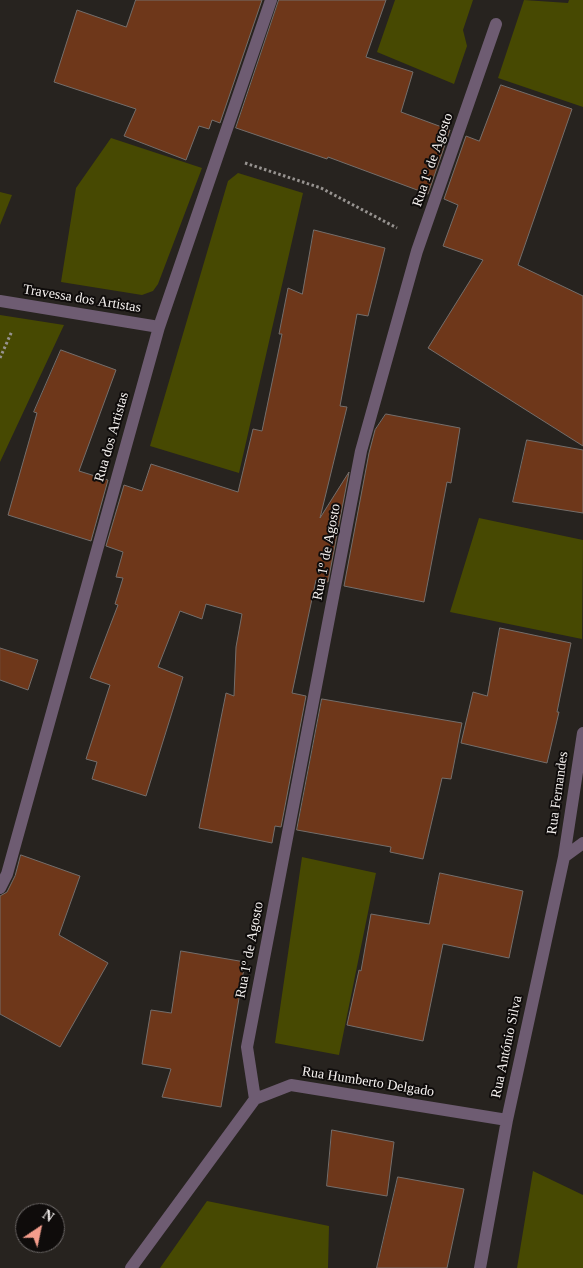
<!DOCTYPE html>
<html>
<head>
<meta charset="utf-8">
<style>
  body { margin:0 }
  #map { position:relative; width:583px; height:1268px; overflow:hidden; background:#27231f; font-family:Georgia,serif }
  canvas { display:block }
  .north { position:absolute; left:15px; top:1203px; width:50px; height:50px; box-sizing:border-box; background:#0f0c0b; border:1px solid #6c6867; border-radius:50%; rotate:34deg; font-size:14px; font-weight:700; line-height:20px; text-align:center; color:#f7f3f1 }
  .north::after { content:''; display:block; margin:auto; width:18px; height:22px; background:#f49d8c; clip-path:polygon(50% 0,100% 100%,50% 72%,0 100%) }
</style>
</head>
<body>
<div id="map">
<canvas width="583" height="1268"></canvas>
<div class="north">N</div>
</div>
<script>
const g = document.querySelector('canvas').getContext('2d');
g.lineJoin = 'round';
function paint(path, color) { g.fillStyle = color; g.fill(path, 'evenodd'); }
function stroke(path, color, width, dash) { g.strokeStyle = color; g.lineWidth = width; g.lineCap = dash ? 'butt' : 'round'; g.setLineDash(dash || []); g.stroke(path); }
function label(font, color, halo, rows, align = 'center') {
  g.font = font + ' Georgia,serif'; g.lineWidth = 4; g.setLineDash([]); g.textBaseline = 'middle'; g.strokeStyle = halo; g.fillStyle = color; for (const [text, x, y, turn = 0] of rows) {
    g.save(); g.translate(x, y); g.rotate((+turn || 0) * Math.PI / 180); g.textAlign = isNaN(turn) ? turn : align; if (halo) g.strokeText(text, 0, 0); g.fillText(text, 0, 0); g.restore();
  }
}
paint(new Path2D(`
  M 395,0 L 473,0 L 463,30 L 467,46 L 454,84 L 377,52 Z
  M 524,0 L 568,3 L 569,0 L 583,0 L 583,107 L 498,78 Z
  M 111,138 L 202,168 L 158,284 L 153,291 L 142,295 L 61,282 L 76,188 Z
  M 238,173 L 303,193 L 239,473 L 150,446 L 228,181 Z
  M 0,192 L 12,195 L 0,225 Z
  M 0,315 L 64,325 L 0,462 Z
  M 479,518 L 583,540 L 582,639 L 450,612 Z
  M 302,857 L 376,873 L 339,1055 L 275,1043 Z
  M 533,1171 L 583,1195 L 583,1268 L 517,1268 Z
  M 207,1201 L 329,1226 L 328,1268 L 160,1268 Z`), '#474902');
const building = new Path2D(`
  M 136,0 L 262,0 L 220,123 L 212,120 L 209,129 L 199,126 L 186,160 L 124,136 L 136,109 L 54,82 L 77,10 L 126,27 Z
  M 279,0 L 386,0 L 366,57 L 413,72 L 401,112 L 450,130 L 428,194 L 328,157 L 327,159 L 236,128 Z
  M 501,85 L 572,109 L 518,265 L 583,296 L 583,446 L 428,348 L 483,260 L 443,246 L 458,205 L 444,199 L 466,136 L 479,141 Z
  M 314,230 L 385,248 L 368,316 L 357,314 L 340,406 L 347,407 L 320,518 L 349,472 L 328,582 L 316,580 L 292,693 L 306,696 L 281,827 L 275,826 L 272,843 L 199,828 L 226,693 L 234,696 L 236,647 L 242,614 L 206,604 L 202,619 L 180,611 L 158,667 L 183,677 L 146,796 L 92,779 L 97,762 L 86,759 L 110,685 L 90,678 L 118,605 L 115,604 L 123,578 L 116,577 L 123,552 L 106,546 L 124,485 L 142,491 L 151,464 L 238,492 L 253,429 L 262,431 L 282,334 L 279,334 L 288,288 L 302,294 Z
  M 61,350 L 116,370 L 79,471 L 108,480 L 91,541 L 8,515 L 37,413 L 34,412 Z
  M 386,414 L 460,428 L 451,483 L 447,482 L 424,602 L 344,586 L 369,453 L 375,430 Z
  M 527,440 L 583,450 L 583,513 L 513,502 Z
  M 500,628 L 571,643 L 557,712 L 559,712 L 547,763 L 461,743 L 473,692 L 487,696 Z
  M 0,648 L 38,660 L 28,690 L 0,680 Z
  M 322,699 L 462,723 L 451,779 L 442,778 L 423,859 L 390,852 L 391,847 L 297,830 Z
  M 21,855 L 80,876 L 59,935 L 108,963 L 60,1047 L 0,1014 L 0,896 L 7,892 L 15,876 Z
  M 440,873 L 523,891 L 509,958 L 443,944 L 423,1041 L 347,1025 L 359,970 L 361,971 L 371,914 L 429,924 Z
  M 181,951 L 245,962 L 221,1107 L 162,1097 L 171,1069 L 142,1064 L 151,1010 L 171,1013 Z
  M 332,1130 L 394,1142 L 387,1196 L 327,1186 Z
  M 398,1177 L 464,1189 L 447,1268 L 377,1268 Z`);
paint(building, '#6e371a');
stroke(building, '#746e6b', 1);
stroke(new Path2D(`
  M 245,163 L 321,188 L 397,228
  M 0,358 L 12,331`), '#979390', 3, [2.5, 2.5]);
stroke(new Path2D(`
  M 0,301 L 159,327
  M 564,857 L 583,733
  M 0,888 L 7,874 L 159,327 L 271,0
  M 255,1099 L 247,1047 L 361,451 L 417,251 L 496,24
  M 131,1268 L 255,1099 L 291,1085 L 507,1120
  M 480,1268 L 507,1120 L 564,857 L 583,843`), '#6e5c72', 12);
label('14px', '#f7f3f1', '#0f0c0b', [
  ["Rua 1º de Agosto",433,160,-71],
  ["Travessa dos Artistas",82,299,9],
  ["Rua dos Artistas",112,437,-74],
  ["Rua 1º de Agosto",327,552,-79],
  ["Rua Fernandes",558,793,-82],
  ["Rua 1º de Agosto",250,950,-79],
  ["Rua António Silva",507,1047,-78],
  ["Rua Humberto Delgado",368,1082,9]
]);
</script>
</body>
</html>
